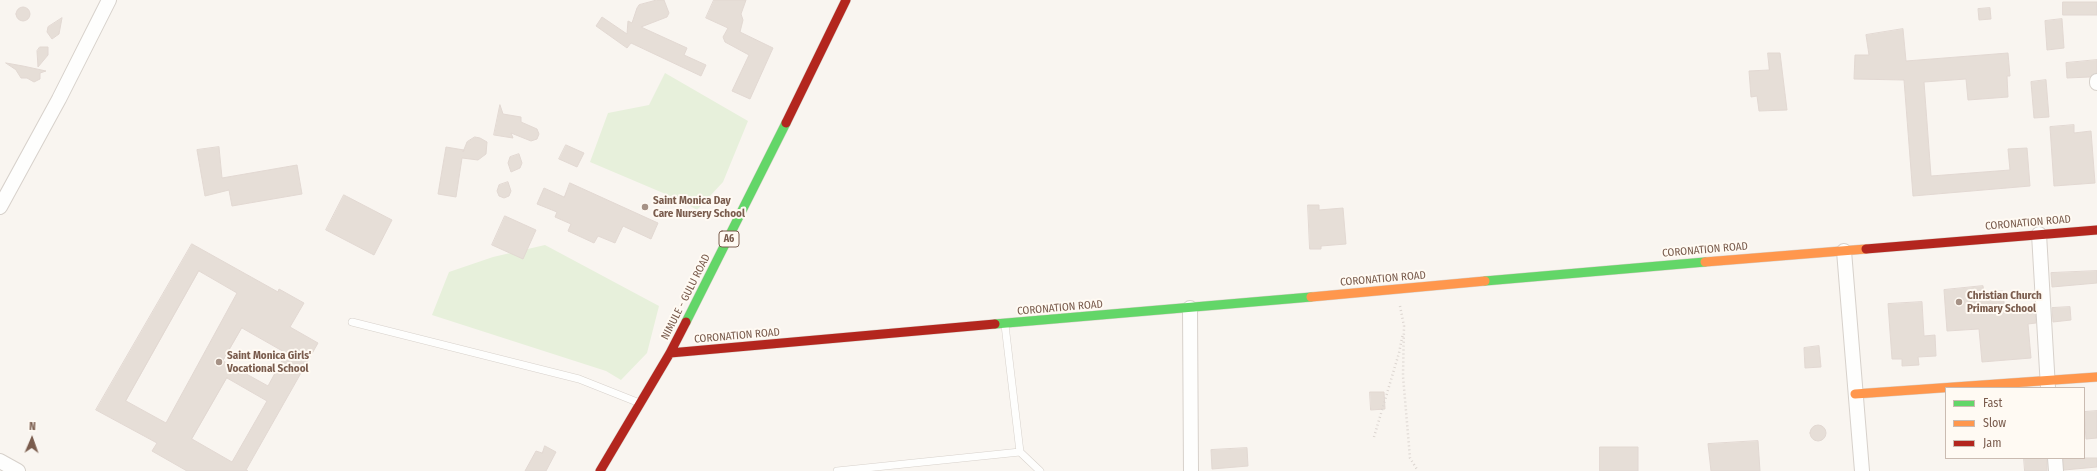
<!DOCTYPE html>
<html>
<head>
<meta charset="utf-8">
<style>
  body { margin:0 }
  #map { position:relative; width:2097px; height:471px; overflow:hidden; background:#f9f5f0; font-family:"Fira Sans Condensed",sans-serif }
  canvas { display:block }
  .legend { position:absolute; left:1945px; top:387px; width:140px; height:72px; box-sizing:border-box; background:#fffaf3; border:1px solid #cabbb1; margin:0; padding:5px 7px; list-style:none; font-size:12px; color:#7a5c4d }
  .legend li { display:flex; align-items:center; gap:8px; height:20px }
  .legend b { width:20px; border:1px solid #cabbb1 }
  .north { position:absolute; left:12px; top:419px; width:40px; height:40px; -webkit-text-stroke:3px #fffaf3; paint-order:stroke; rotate:2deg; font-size:11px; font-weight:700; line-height:16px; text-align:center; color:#7a5c4d }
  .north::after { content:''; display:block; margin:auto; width:14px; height:18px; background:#7a5c4d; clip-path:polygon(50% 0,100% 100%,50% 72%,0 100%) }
</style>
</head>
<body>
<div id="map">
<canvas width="2097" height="471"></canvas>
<ul class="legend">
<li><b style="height:5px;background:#63d668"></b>Fast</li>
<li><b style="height:5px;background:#ff974d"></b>Slow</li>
<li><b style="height:5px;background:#b3261e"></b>Jam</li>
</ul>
<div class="north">N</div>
</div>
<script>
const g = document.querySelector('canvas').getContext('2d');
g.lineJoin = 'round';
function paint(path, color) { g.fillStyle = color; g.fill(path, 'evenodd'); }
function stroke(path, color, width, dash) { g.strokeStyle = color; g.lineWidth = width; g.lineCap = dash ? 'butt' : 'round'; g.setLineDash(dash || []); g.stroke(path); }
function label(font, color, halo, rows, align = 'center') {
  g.font = font + ' "Fira Sans Condensed",sans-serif'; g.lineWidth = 4; g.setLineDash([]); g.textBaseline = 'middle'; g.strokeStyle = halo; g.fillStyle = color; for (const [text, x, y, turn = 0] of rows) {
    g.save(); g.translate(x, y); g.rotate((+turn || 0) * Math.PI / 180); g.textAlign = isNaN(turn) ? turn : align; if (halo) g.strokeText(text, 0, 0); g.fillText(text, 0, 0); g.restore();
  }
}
paint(new Path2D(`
  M 665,73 L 748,121 L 723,182 L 697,210 L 682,201 L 590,162 L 608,113 L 649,105 Z
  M 545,245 L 659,306 L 647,353 L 621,380 L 606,371 L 432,315 L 449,272 L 493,257 Z`), '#e7f0db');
const building = new Path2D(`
  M 657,0 L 664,0 L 669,13 L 667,17 L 641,27 L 687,48 L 684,55 L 706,65 L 701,76 L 631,43 L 627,48 L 596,26 L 602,17 L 627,34 L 628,21 L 632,23 L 637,8 L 639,5 Z
  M 714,0 L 746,0 L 741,14 L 743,20 L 740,32 L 773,48 L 750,99 L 732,91 L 749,55 L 725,42 L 723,37 L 728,28 L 706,18 Z
  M 2063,2 L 2097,2 L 2097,15 L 2063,15 Z
  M16 14a7 7 0 1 1 14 0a7 7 0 1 1-14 0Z
  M 1990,8 L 1991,19 L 1979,20 L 1978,9 Z
  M 62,18 L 59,34 L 52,39 L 47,32 L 48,27 Z
  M 2062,19 L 2064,48 L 2047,50 L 2045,21 Z
  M 1903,29 L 1906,61 L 2008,53 L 2010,76 L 2007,76 L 2008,97 L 1968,100 L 1966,79 L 1924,82 L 1931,176 L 2010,170 L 2008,149 L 2027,148 L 2030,186 L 1913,196 L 1904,80 L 1854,79 L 1855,55 L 1869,55 L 1866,35 Z
  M 40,47 L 48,47 L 48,55 L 38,67 L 37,51 Z
  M 1768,53 L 1780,53 L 1787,110 L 1759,111 L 1757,96 L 1751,97 L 1749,71 L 1769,70 Z
  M 2097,60 L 2097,73 L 2090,77 L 2067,78 L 2066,63 Z
  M 6,63 L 23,66 L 46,71 L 40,73 L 40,79 L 34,82 L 27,78 L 21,78 L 16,70 Z
  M 2046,80 L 2049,117 L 2034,118 L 2031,82 Z
  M 500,105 L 503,114 L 521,117 L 521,122 L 537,129 L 539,134 L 537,139 L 531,141 L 511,133 L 513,138 L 494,135 Z
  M 2074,125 L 2074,133 L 2091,131 L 2095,183 L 2054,186 L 2050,127 Z
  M 475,137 L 480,138 L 487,142 L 486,154 L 478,160 L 462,158 L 456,197 L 438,194 L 446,147 L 464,150 L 463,152 L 467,142 Z
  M 566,145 L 584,153 L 577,167 L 559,159 Z
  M 219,147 L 222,178 L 297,165 L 302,194 L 232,206 L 229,190 L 205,196 L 197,150 Z
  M 519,154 L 522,163 L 520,168 L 511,172 L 508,163 L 510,157 Z
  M 508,182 L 511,191 L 509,196 L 504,198 L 499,196 L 497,191 L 499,185 Z
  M 570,183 L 658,223 L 651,239 L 623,226 L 615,243 L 598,236 L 594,243 L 568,231 L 571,224 L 555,217 L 557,212 L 537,204 L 544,188 L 564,197 Z
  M 344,195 L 392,220 L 374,255 L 326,230 Z
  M 1308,205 L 1319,205 L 1319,210 L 1343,208 L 1346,244 L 1321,246 L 1321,249 L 1310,249 Z
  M 505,216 L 536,230 L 523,259 L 492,245 Z
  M 192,244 L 278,292 L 279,289 L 304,303 L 290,327 L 318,343 L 246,470 L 248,471 L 187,471 L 152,451 L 157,443 L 96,410 ZM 199,271 L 237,293 L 166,423 L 126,401 ZM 242,328 L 286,353 L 268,386 L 223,361 ZM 227,378 L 267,401 L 232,462 L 192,439 Z
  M 2097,271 L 2097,283 L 2052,287 L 2051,273 Z
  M 1983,286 L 1984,292 L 2003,291 L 2005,313 L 2035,310 L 2036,323 L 2028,324 L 2031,358 L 1982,362 L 1979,329 L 1947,331 L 1944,290 Z
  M 1922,302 L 1924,336 L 1935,335 L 1936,356 L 1918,357 L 1919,365 L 1902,366 L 1902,359 L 1892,359 L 1888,304 Z
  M 2070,307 L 2071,320 L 2053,322 L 2052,308 Z
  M 1819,346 L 1821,367 L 1805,368 L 1804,348 Z
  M 1370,392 L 1384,392 L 1385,409 L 1371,410 Z
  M 2097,411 L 2097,438 L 2086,439 L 2084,412 Z
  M1810 433a8 8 0 1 1 16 0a8 8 0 1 1-16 0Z
  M 1758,441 L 1760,471 L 1711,471 L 1708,444 Z
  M 545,446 L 556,452 L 546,471 L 525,471 L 536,451 L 542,453 Z
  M 1600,447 L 1638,447 L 1638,471 L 1600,471 Z
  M 1247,448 L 1248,466 L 1212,469 L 1211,450 Z
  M 2024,458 L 2047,458 L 2047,471 L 2025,471 Z
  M 2064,458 L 2097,458 L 2097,467 L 2064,470 Z`);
paint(building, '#e6ded7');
stroke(building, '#e2d8d2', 1);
const lane = new Path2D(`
  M 352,322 L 579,379 L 637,402
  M 1005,325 L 1020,452 L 1040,471
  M 837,471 L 1020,452`);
const street = new Path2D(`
  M 2097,81 L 2097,83
  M 0,207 L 59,99 L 109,0
  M 2039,234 L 2048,388
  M 1844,251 L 1862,471
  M 1190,308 L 1191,471
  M 2055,458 L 2056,471
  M 0,461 L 18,471`);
const fast = new Path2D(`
  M 1485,281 L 1705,262
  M 686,322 L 786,123
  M 995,324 L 1311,297`);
const slow = new Path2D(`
  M 1705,262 L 1866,249
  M 1311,297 L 1485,281
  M 1855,394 L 2097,377`);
const jam = new Path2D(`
  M 786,123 L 846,0
  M 1866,249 L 2097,230
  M 670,353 L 995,324
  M 600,471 L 670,353 L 686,322`);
stroke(lane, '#d7d1cb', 8);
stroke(street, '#d7d1cb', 16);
stroke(fast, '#d9d2cb', 10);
stroke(slow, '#d9d2cb', 10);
stroke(jam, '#d9d2cb', 10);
stroke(new Path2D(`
  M 1400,306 L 1404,326 L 1403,376 L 1410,458 L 1418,471
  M 1374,437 L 1399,353 L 1403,333`), '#dcd5d0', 2.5, [1, 3]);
stroke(lane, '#fefefd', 7);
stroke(street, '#fefefd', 14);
stroke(fast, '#63d668', 9);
stroke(slow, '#ff974d', 9);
stroke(jam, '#b3261e', 9);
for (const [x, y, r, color] of [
  [645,207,4,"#a69286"],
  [1959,302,4,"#a69286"],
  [219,362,4,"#a69286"]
]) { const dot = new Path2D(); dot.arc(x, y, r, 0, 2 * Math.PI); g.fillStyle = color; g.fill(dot); stroke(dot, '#fffaf3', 1.5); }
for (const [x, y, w] of [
  [729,239,20]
]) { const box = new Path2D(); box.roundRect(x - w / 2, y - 8, w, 16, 3); g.fillStyle = '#fffaf3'; g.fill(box); stroke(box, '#7a5c4d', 1); }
label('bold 10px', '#7a5c4d', null, [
  ["A6",729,239]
]);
label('bold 11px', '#7a5c4d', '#fffaf3', [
  ["Saint Monica Day",653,201],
  ["Care Nursery School",653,214],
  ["Christian Church",1967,296],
  ["Primary School",1967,309],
  ["Saint Monica Girls'",227,356],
  ["Vocational School",227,369]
], 'left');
label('11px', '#7a5c4d', '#fffaf3', [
  ["CORONATION ROAD",2028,223,-5],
  ["CORONATION ROAD",1705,250,-5],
  ["CORONATION ROAD",1383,279,-5],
  ["NIMULE - GULU ROAD",686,297,-63],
  ["CORONATION ROAD",1060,308,-5],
  ["CORONATION ROAD",737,336,-5]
]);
</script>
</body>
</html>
